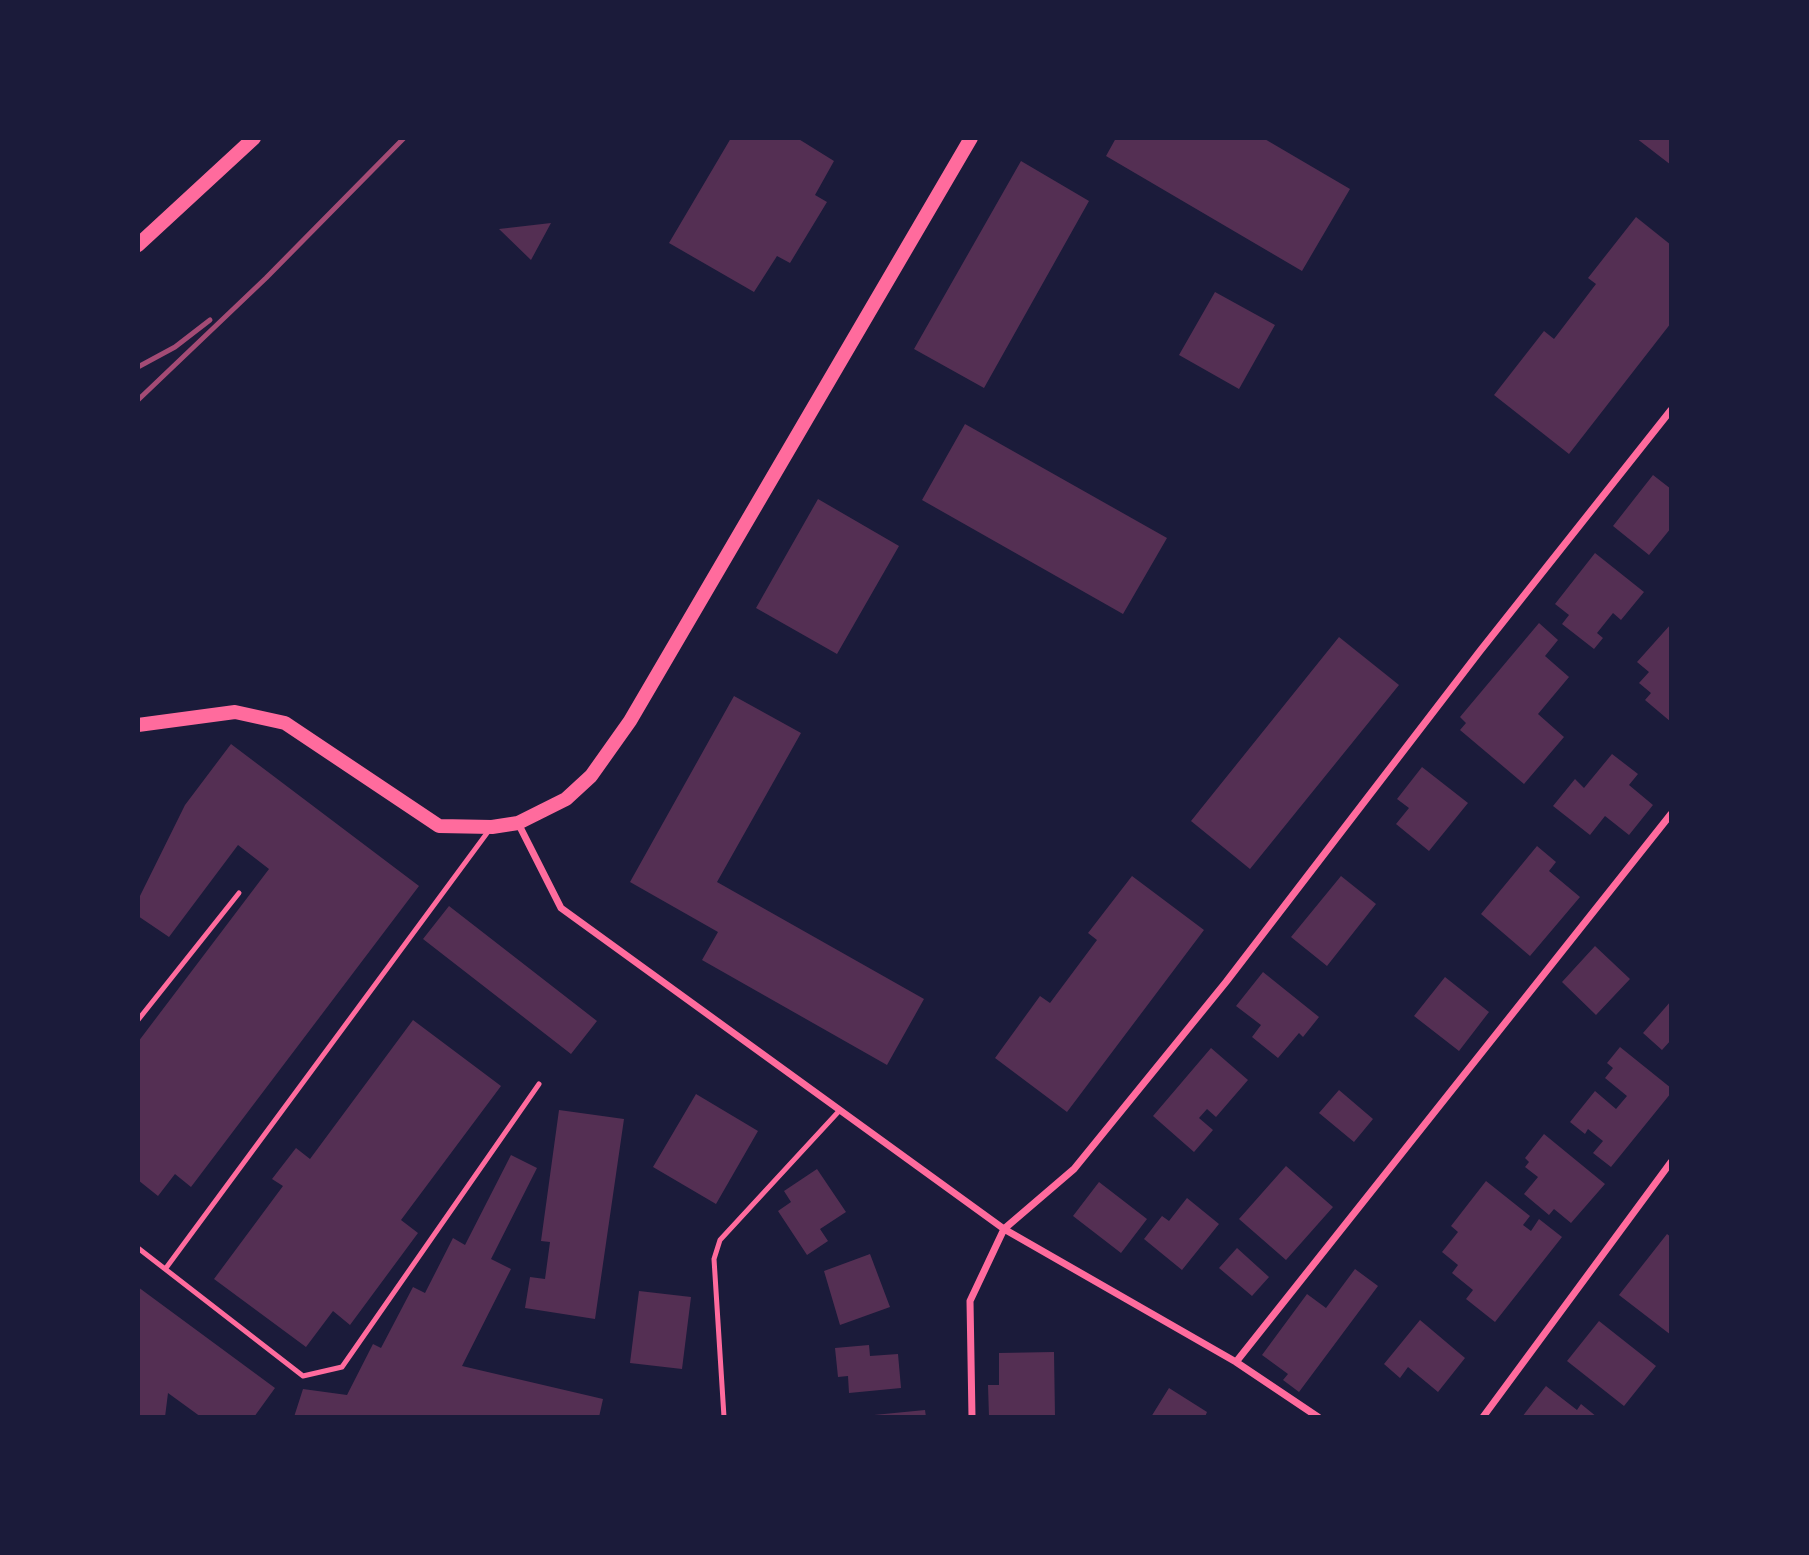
<!DOCTYPE html>
<html>
<head>
<meta charset="utf-8">
<style>
  body { margin:0 }
  #map { position:relative; width:1809px; height:1555px; overflow:hidden; background:#1b1b3a; font-family:Manrope,sans-serif }
  canvas { display:block }
  .frame { position:absolute; inset:0; border:140px solid #1b1b3a; pointer-events:none }
</style>
</head>
<body>
<div id="map">
<canvas width="1809" height="1555"></canvas>
<div class="frame"></div>
</div>
<script>
const g = document.querySelector('canvas').getContext('2d');
g.lineJoin = 'round';
function paint(path, color) { g.fillStyle = color; g.fill(path, 'evenodd'); }
function stroke(path, color, width, dash) { g.strokeStyle = color; g.lineWidth = width; g.lineCap = dash ? 'butt' : 'round'; g.setLineDash(dash || []); g.stroke(path); }
paint(new Path2D(`
  M 731,138 L 797,138 L 834,161 L 815,195 L 827,202 L 790,263 L 777,256 L 754,292 L 669,243 Z
  M 1116,138 L 1263,138 L 1350,189 L 1302,271 L 1106,156 Z
  M 1636,138 L 1671,138 L 1671,165 Z
  M 1021,161 L 1089,201 L 984,388 L 914,349 Z
  M 1636,217 L 1671,245 L 1671,323 L 1569,454 L 1494,395 L 1544,331 L 1554,339 L 1596,284 L 1588,278 Z
  M 551,223 L 531,260 L 499,229 Z
  M 1215,292 L 1275,325 L 1239,389 L 1179,355 Z
  M 965,424 L 1167,538 L 1123,614 L 922,500 Z
  M 1653,475 L 1671,489 L 1671,528 L 1649,555 L 1613,526 Z
  M 818,499 L 899,546 L 837,654 L 756,608 Z
  M 1595,553 L 1644,592 L 1621,620 L 1613,613 L 1597,633 L 1603,638 L 1594,649 L 1562,624 L 1569,615 L 1555,604 Z
  M 1539,623 L 1558,640 L 1545,656 L 1569,677 L 1538,714 L 1564,737 L 1524,784 L 1460,730 L 1466,723 L 1460,717 Z
  M 1671,624 L 1671,722 L 1645,700 L 1651,693 L 1639,683 L 1649,672 L 1637,662 Z
  M 1339,637 L 1399,685 L 1250,869 L 1191,821 Z
  M 734,696 L 801,733 L 717,882 L 924,999 L 887,1065 L 702,960 L 718,932 L 630,882 Z
  M 231,744 L 419,886 L 191,1187 L 175,1174 L 158,1196 L 138,1180 L 138,1042 L 269,869 L 238,845 L 169,937 L 138,916 L 138,900 L 185,805 Z
  M 1612,754 L 1638,774 L 1629,785 L 1653,805 L 1629,835 L 1605,816 L 1590,835 L 1553,806 L 1575,779 L 1584,788 Z
  M 1422,767 L 1468,803 L 1429,851 L 1396,824 L 1409,808 L 1397,799 Z
  M 1537,846 L 1556,862 L 1549,871 L 1580,897 L 1530,956 L 1481,914 Z
  M 1132,876 L 1204,930 L 1067,1112 L 995,1058 L 1040,996 L 1050,1003 L 1097,940 L 1088,933 Z
  M 1341,876 L 1376,904 L 1327,966 L 1291,937 Z
  M 449,906 L 597,1021 L 571,1054 L 423,939 Z
  M 1595,946 L 1630,979 L 1596,1015 L 1562,982 Z
  M 1263,972 L 1319,1017 L 1303,1037 L 1299,1033 L 1278,1058 L 1252,1037 L 1261,1025 L 1236,1006 Z
  M 1445,977 L 1489,1012 L 1459,1051 L 1414,1016 Z
  M 1671,1001 L 1671,1040 L 1662,1050 L 1643,1033 Z
  M 413,1020 L 501,1086 L 401,1220 L 418,1233 L 350,1325 L 333,1311 L 306,1347 L 214,1279 L 283,1186 L 272,1179 L 296,1148 L 310,1159 Z
  M 1620,1047 L 1671,1088 L 1671,1093 L 1611,1167 L 1593,1153 L 1603,1141 L 1588,1129 L 1585,1134 L 1570,1122 L 1595,1091 L 1616,1109 L 1627,1096 L 1605,1078 L 1613,1068 L 1607,1063 Z
  M 1211,1048 L 1248,1080 L 1216,1117 L 1207,1109 L 1199,1118 L 1213,1130 L 1194,1152 L 1153,1116 Z
  M 1339,1090 L 1373,1119 L 1354,1142 L 1319,1113 Z
  M 696,1094 L 758,1131 L 716,1204 L 653,1167 Z
  M 559,1110 L 624,1119 L 595,1319 L 525,1308 L 530,1277 L 545,1279 L 550,1242 L 541,1241 Z
  M 1544,1134 L 1605,1184 L 1571,1223 L 1554,1209 L 1549,1215 L 1524,1194 L 1538,1177 L 1525,1167 L 1529,1162 L 1525,1158 Z
  M 511,1155 L 537,1168 L 491,1259 L 511,1269 L 462,1366 L 603,1399 L 599,1417 L 294,1417 L 303,1389 L 347,1395 L 373,1344 L 381,1348 L 413,1287 L 425,1293 L 453,1238 L 465,1245 Z
  M 1286,1166 L 1333,1207 L 1286,1260 L 1239,1219 Z
  M 817,1169 L 846,1212 L 820,1229 L 828,1241 L 807,1255 L 778,1211 L 791,1202 L 784,1191 Z
  M 1486,1181 L 1530,1216 L 1523,1225 L 1531,1231 L 1539,1219 L 1562,1237 L 1495,1322 L 1466,1299 L 1473,1290 L 1452,1273 L 1458,1265 L 1442,1252 L 1458,1232 L 1451,1226 Z
  M 1099,1182 L 1147,1219 L 1121,1253 L 1073,1216 Z
  M 1187,1198 L 1219,1224 L 1182,1270 L 1144,1239 L 1162,1216 L 1169,1221 Z
  M 1667,1234 L 1671,1237 L 1671,1335 L 1619,1295 Z
  M 1237,1248 L 1269,1277 L 1252,1296 L 1219,1268 Z
  M 870,1254 L 890,1307 L 840,1325 L 824,1271 Z
  M 1355,1269 L 1378,1286 L 1299,1392 L 1283,1380 L 1288,1374 L 1262,1355 L 1307,1294 L 1326,1308 Z
  M 138,1287 L 275,1388 L 254,1417 L 201,1417 L 168,1393 L 165,1417 L 138,1417 Z
  M 639,1291 L 691,1297 L 682,1369 L 630,1363 Z
  M 1420,1320 L 1465,1358 L 1438,1392 L 1408,1367 L 1400,1378 L 1384,1364 Z
  M 1599,1321 L 1656,1366 L 1624,1406 L 1567,1361 Z
  M 869,1345 L 870,1356 L 898,1354 L 901,1388 L 849,1393 L 848,1376 L 838,1377 L 835,1348 Z
  M 1054,1352 L 1055,1417 L 989,1417 L 988,1385 L 999,1385 L 999,1353 Z
  M 1546,1386 L 1577,1410 L 1581,1404 L 1597,1417 L 1522,1417 Z
  M 1169,1388 L 1207,1412 L 1205,1417 L 1151,1417 Z
  M 925,1410 L 926,1417 L 874,1417 L 874,1415 Z`), '#542f53');
stroke(new Path2D(`
  M 138,1020 L 239,893
  M 138,1248 L 303,1376 L 342,1367 L 539,1084
  M 166,1268 L 490,829
  M 724,1417 L 714,1259 L 720,1240 L 840,1110`), '#ff6b9d', 5);
stroke(new Path2D(`
  M 518,823 L 561,908 L 1004,1229 L 1236,1362 L 1318,1417
  M 1236,1362 L 1671,814
  M 972,1417 L 970,1301 L 1004,1229 L 1074,1169 L 1226,982 L 1480,651 L 1671,410
  M 1483,1417 L 1671,1162`), '#ff6b9d', 7);
stroke(new Path2D(`
  M 138,245 L 254,138
  M 138,725 L 235,712 L 285,723 L 439,826 L 492,827 L 518,823 L 566,799 L 591,776 L 630,721 L 971,138`), '#ff6b9d', 14);
stroke(new Path2D(`
  M 138,367 L 175,347 L 210,320
  M 138,400 L 266,278 L 404,138`), '#a44b75', 5);
</script>
</body>
</html>
